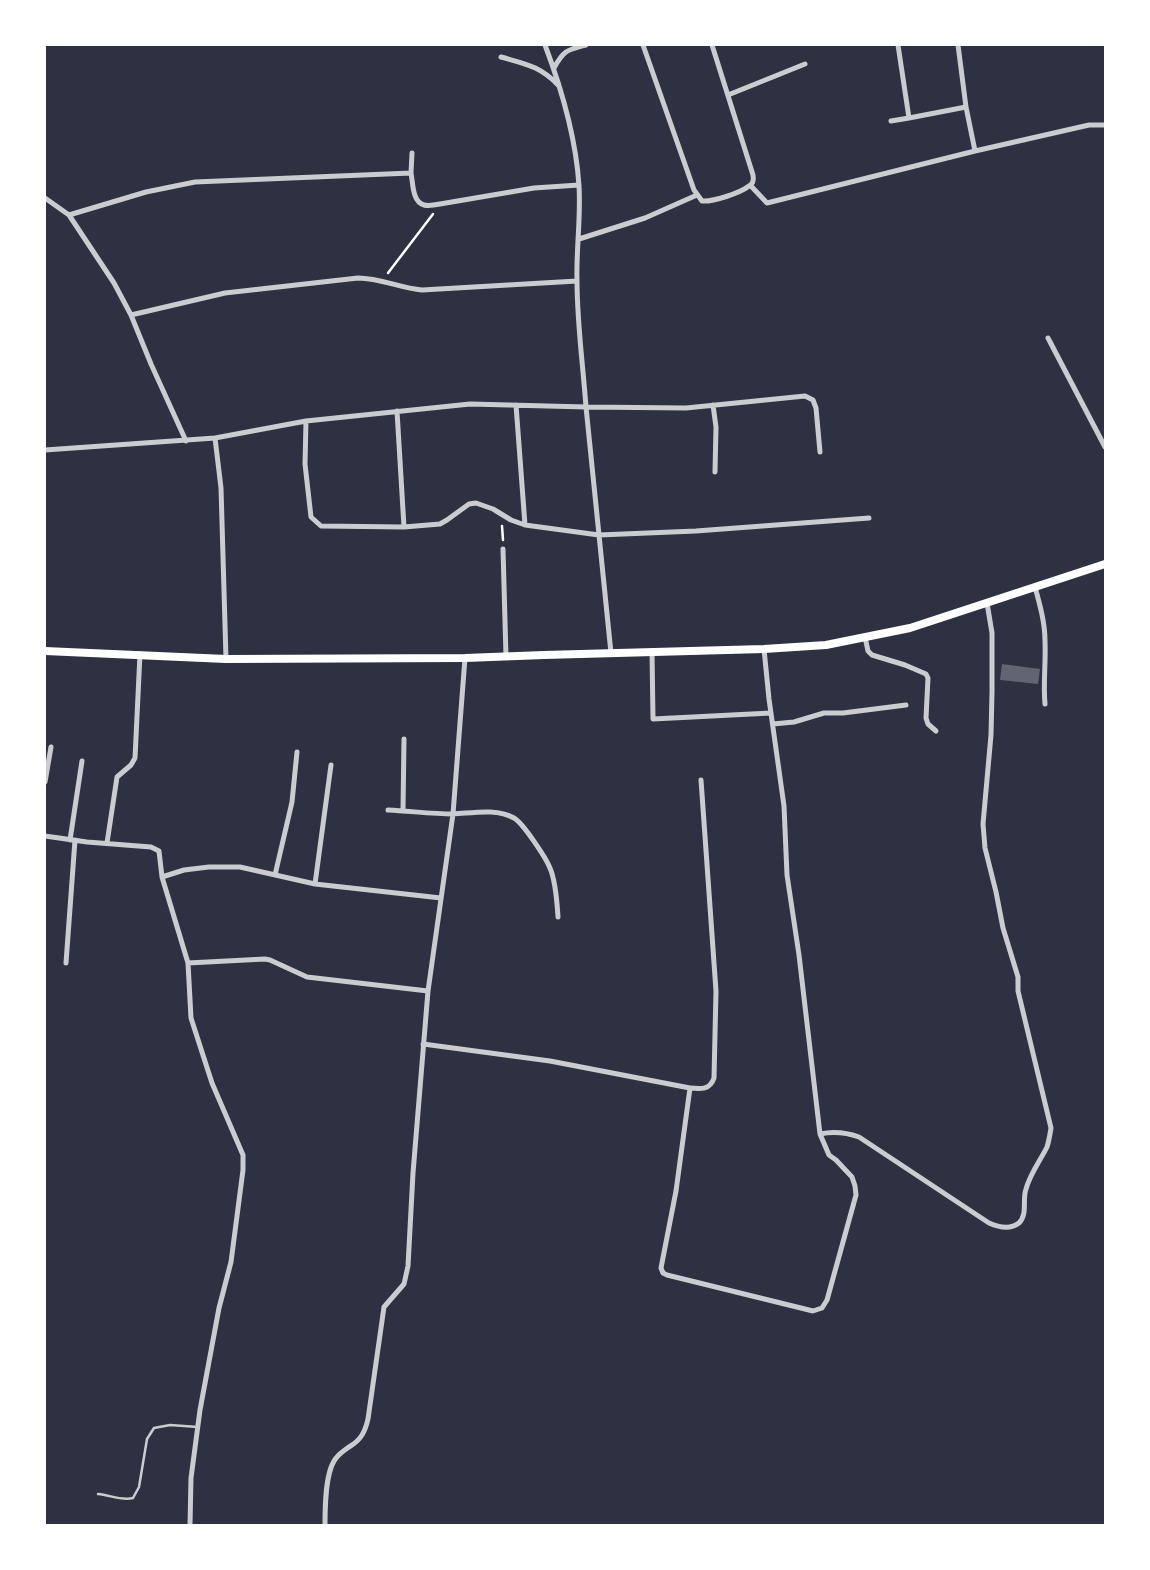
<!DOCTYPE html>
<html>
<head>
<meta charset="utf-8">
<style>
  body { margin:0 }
  #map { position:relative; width:1150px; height:1570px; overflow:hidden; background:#2d3142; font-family:Mulish,sans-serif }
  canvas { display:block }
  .frame { position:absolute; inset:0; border:46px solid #fff; pointer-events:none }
</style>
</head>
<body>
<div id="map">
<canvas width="1150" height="1570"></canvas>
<div class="frame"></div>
</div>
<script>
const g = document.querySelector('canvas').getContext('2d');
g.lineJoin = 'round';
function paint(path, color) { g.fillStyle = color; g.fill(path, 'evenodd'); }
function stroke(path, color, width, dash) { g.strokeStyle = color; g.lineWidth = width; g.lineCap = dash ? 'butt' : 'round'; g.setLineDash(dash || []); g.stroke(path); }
paint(new Path2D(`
  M 1002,664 L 1040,669 L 1038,684 L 1000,680 Z`), '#626471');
stroke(new Path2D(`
  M 388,273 L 433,214
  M 502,526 L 503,540`), '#fff', 2.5);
stroke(new Path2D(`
  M 98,1494 C 110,1495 121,1501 133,1498 L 139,1487 L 147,1439 L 154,1428 L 170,1425 L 198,1427`), '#caccd0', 2.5);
stroke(new Path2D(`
  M 545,45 C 562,90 576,137 579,186 C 581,218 576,249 577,281 C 577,323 583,365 586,407 L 686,408 L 805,396 L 813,400 L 816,408 L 820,452
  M 643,45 L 694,190 L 702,201 C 713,202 740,193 749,186 C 753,184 754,180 753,175 L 712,45
  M 898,45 L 909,118 L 966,107 L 975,151
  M 958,45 L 966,107
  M 501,57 C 525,64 540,66 558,85
  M 554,68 C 564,50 567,50 586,45
  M 728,95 L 805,64
  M 891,121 L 909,118
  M 411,173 L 412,153
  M 751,186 L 767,203 L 975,151 L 1089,125 L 1105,125
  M 45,198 L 69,215 L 114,283 L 131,315 L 151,364 L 186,441
  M 69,215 L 146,192 L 195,182 L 411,173 C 413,182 412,202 424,205 C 428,206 435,205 440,204 L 534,188 L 579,185
  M 579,239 L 645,218 L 697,195
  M 131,315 L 225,293 L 358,278 C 380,278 400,288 422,290 L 577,281
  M 1048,338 L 1105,447
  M 516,405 L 525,525
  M 713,405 L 716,427 L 715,472
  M 397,411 L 404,527
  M 306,421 L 305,464 L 311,517 L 321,526 L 404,527 L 440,524 L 447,520 L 469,504 L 476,503 L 493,509 L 511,520 L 525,525 L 599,535 L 696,531 L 869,518
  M 215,438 L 221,488 L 226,659
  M 45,450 L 215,438 L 306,421 L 470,404 L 586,407 L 611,653
  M 503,549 L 506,657
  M 1035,587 C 1040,605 1045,623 1045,641 C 1046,663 1043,683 1045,704
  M 865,637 L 868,651 L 872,655 L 905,665 L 926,674 L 928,678 L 926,718 L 928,724 L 936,731
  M 652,652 L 653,719 L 771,713
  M 773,724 L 794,722 L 824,713 L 843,713 L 906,705
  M 45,782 L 51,747
  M 388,810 C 410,811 432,814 453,814 C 473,813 496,808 514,818 C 523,823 546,858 550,868 C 556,882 557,902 558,917
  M 403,811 L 404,739
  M 45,836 L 87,842 L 151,847 L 159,851 L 162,877 L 188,963 L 191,1018 L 212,1083 L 243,1155 L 243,1170 L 231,1262 L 219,1308 L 200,1410 L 191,1478 L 190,1525
  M 70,840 L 82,761
  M 107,843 L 117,777 L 131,765 L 135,758 L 140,654
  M 275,875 L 292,802 L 297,752
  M 162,877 L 184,870 L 209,867 L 240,867 L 315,884 L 441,898
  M 315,884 L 331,765
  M 66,963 L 75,840
  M 188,963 L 265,959 L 270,960 L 307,977 L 428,991
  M 423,1044 L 550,1061 L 690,1088 L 676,1191 L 661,1268 L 663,1273 L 667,1275 L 813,1311 L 822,1308 L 827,1300 L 856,1195 L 855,1186 L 852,1177 L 836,1160 L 829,1155 L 820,1134 L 799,955 L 787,875 L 784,806 L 769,699 L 764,649
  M 690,1088 C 701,1089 710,1090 714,1078 L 716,991 L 701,780
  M 820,1134 C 834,1131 845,1132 859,1137 L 989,1223 C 998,1227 1010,1230 1019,1223 C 1028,1214 1022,1200 1026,1189 C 1030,1174 1040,1161 1047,1147 C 1049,1141 1050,1134 1051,1128 L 1018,991 L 1018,977 L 1003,928 L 996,892 L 985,848 L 983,824 L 991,735 L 992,692 L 992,633 L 987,603
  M 325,1525 C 325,1508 325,1469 337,1457 C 340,1453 345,1450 349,1447 C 361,1440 365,1432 368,1419 L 384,1307 L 404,1284 L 408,1266 L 413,1173 L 428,991 L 453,814 L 465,658`), '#caccd0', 5);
stroke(new Path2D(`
  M 45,651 L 226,659 L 465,658 L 544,655 L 764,649 L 826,645 L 910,628 L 1105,564`), '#fff', 8);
</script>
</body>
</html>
